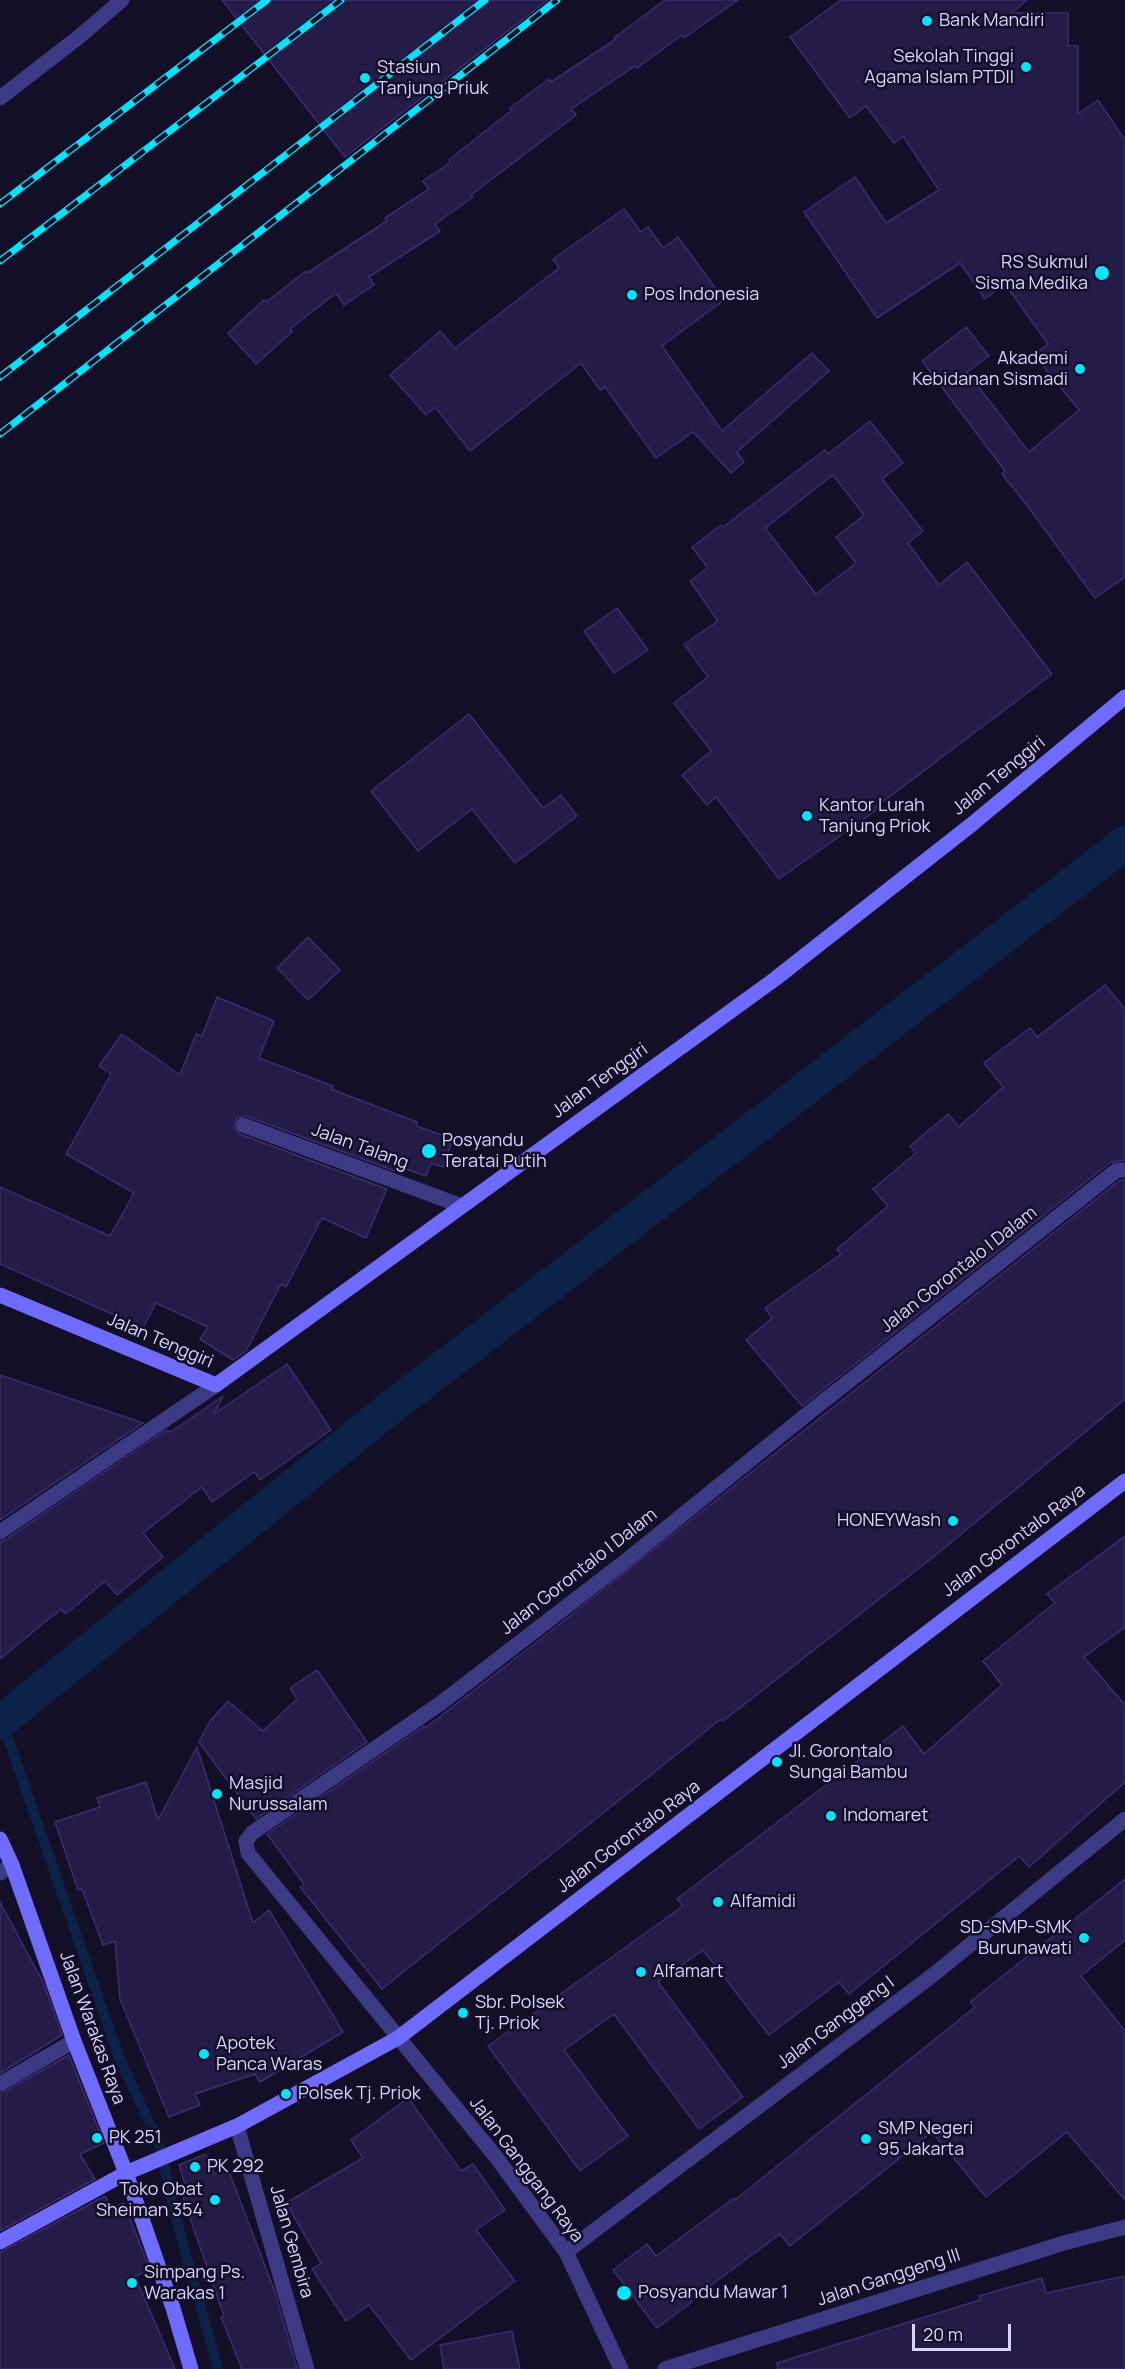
<!DOCTYPE html>
<html>
<head>
<meta charset="utf-8">
<style>
  body { margin:0 }
  #map { position:relative; width:1125px; height:2369px; overflow:hidden; background:#130f26; font-family:Manrope,sans-serif }
  canvas { display:block }
  .scale { position:absolute; left:912px; top:2324px; width:99px; height:27px; box-sizing:border-box; border:3px solid #d9d4ff; border-top:0; padding-left:8px; font-size:18px; line-height:21px; white-space:nowrap; color:#d9d4ff; -webkit-text-stroke:4px #130f26; paint-order:stroke }
</style>
</head>
<body>
<div id="map">
<canvas width="1125" height="2369"></canvas>
<div class="scale">20 m</div>
</div>
<script>
const g = document.querySelector('canvas').getContext('2d');
g.lineJoin = 'round';
function stroke(path, color, width, dash) { g.strokeStyle = color; g.lineWidth = width; g.lineCap = dash ? 'butt' : 'round'; g.setLineDash(dash || []); g.stroke(path); }
function paint(path, color) { g.fillStyle = color; g.fill(path, 'evenodd'); }
function label(font, color, halo, rows, align = 'center') {
  g.font = font + ' Manrope,sans-serif'; g.lineWidth = 5; g.setLineDash([]); g.textBaseline = 'middle'; g.strokeStyle = halo; g.fillStyle = color; for (const [text, x, y, turn = 0] of rows) {
    g.save(); g.translate(x, y); g.rotate((+turn || 0) * Math.PI / 180); g.textAlign = isNaN(turn) ? turn : align; if (halo) g.strokeText(text, 0, 0); g.fillText(text, 0, 0); g.restore();
  }
}
stroke(new Path2D(`
  M 2,1721 L 119,2057 L 160,2146 L 173,2207 L 218,2369`), '#0c2248', 10);
stroke(new Path2D(`
  M 0,1722 L 389,1409 L 1125,843`), '#0c2248', 34);
const building = new Path2D(`
  M 222,0 L 548,0 L 345,157 Z
  M 665,0 L 738,0 L 684,38 L 682,35 L 637,68 L 635,66 L 571,109 L 576,115 L 471,195 L 473,197 L 435,224 L 440,231 L 369,277 L 374,285 L 344,305 L 336,293 L 290,329 L 292,332 L 256,364 L 228,333 L 264,300 L 266,302 L 306,271 L 307,273 L 387,221 L 385,218 L 429,189 L 423,181 L 451,162 L 449,160 L 512,110 L 510,108 L 549,79 L 551,82 L 616,39 L 614,38 Z
  M 841,0 L 1027,0 L 1011,13 L 1068,13 L 1068,46 L 1078,46 L 1078,114 L 1098,100 L 1125,140 L 1125,577 L 1095,598 L 1029,508 L 1002,474 L 1005,471 L 922,361 L 966,327 L 989,356 L 967,372 L 1029,452 L 1079,410 L 1034,355 L 1048,344 L 1005,284 L 985,299 L 960,263 L 877,318 L 804,212 L 855,177 L 886,223 L 939,190 L 903,136 L 894,143 L 866,106 L 850,118 L 790,37 Z
  M 624,209 L 641,232 L 648,227 L 663,248 L 678,237 L 724,300 L 662,346 L 722,431 L 812,353 L 829,371 L 737,452 L 744,462 L 731,473 L 693,432 L 656,458 L 605,387 L 600,390 L 581,363 L 470,451 L 435,407 L 426,415 L 390,375 L 440,331 L 455,348 L 559,268 L 553,259 Z
  M 870,421 L 903,463 L 882,479 L 923,531 L 908,543 L 939,585 L 967,562 L 1052,674 L 876,807 L 878,809 L 779,879 L 716,797 L 707,805 L 682,775 L 711,751 L 674,703 L 708,677 L 684,644 L 718,621 L 690,581 L 708,568 L 692,547 L 721,525 L 723,527 L 825,450 L 828,454 ZM 833,475 L 864,515 L 836,537 L 856,563 L 816,594 L 765,528 Z
  M 617,608 L 648,650 L 614,673 L 584,631 Z
  M 469,714 L 543,808 L 561,795 L 577,816 L 515,863 L 472,809 L 418,851 L 371,791 Z
  M 308,937 L 340,970 L 308,1000 L 277,968 Z
  M 1105,985 L 1125,1009 L 1125,1160 L 1111,1162 L 802,1406 L 746,1340 L 772,1318 L 765,1308 L 841,1254 L 837,1249 L 888,1206 L 873,1189 L 916,1153 L 910,1146 L 948,1114 L 959,1127 L 1003,1087 L 984,1063 L 1030,1028 L 1037,1037 Z
  M 217,997 L 274,1021 L 259,1058 L 333,1086 L 331,1089 L 417,1122 L 416,1126 L 453,1139 L 443,1167 L 431,1163 L 426,1176 L 398,1166 L 395,1171 L 246,1116 L 236,1118 L 234,1127 L 240,1134 L 387,1189 L 366,1238 L 322,1218 L 286,1287 L 281,1284 L 246,1351 L 233,1360 L 200,1339 L 208,1327 L 156,1303 L 143,1328 L 0,1264 L 0,1187 L 110,1236 L 134,1193 L 66,1154 L 111,1074 L 99,1066 L 122,1034 L 180,1075 L 196,1034 L 202,1036 Z
  M 1120,1180 L 1125,1180 L 1125,1399 L 937,1554 L 723,1721 L 721,1719 L 382,1989 L 300,1887 L 304,1884 L 267,1834 L 424,1726 L 425,1728 L 542,1638 Z
  M 287,1364 L 331,1430 L 260,1480 L 254,1472 L 212,1502 L 202,1487 L 143,1533 L 163,1557 L 117,1595 L 105,1581 L 66,1614 L 61,1609 L 0,1659 L 0,1542 L 5,1540 L 166,1430 L 171,1432 L 223,1396 L 214,1414 Z
  M 0,1375 L 143,1423 L 0,1520 Z
  M 1125,1536 L 1125,1627 L 1084,1657 L 1125,1705 L 1125,1782 L 1029,1867 L 1019,1856 L 849,1994 L 839,1982 L 769,2035 L 703,1950 L 658,1982 L 743,2097 L 699,2129 L 614,2014 L 564,2050 L 628,2136 L 580,2171 L 488,2046 L 683,1906 L 677,1899 L 903,1726 L 924,1754 L 1002,1685 L 983,1661 L 1055,1603 L 1047,1594 Z
  M 317,1670 L 367,1742 L 256,1819 L 199,1742 L 210,1721 L 228,1701 L 263,1731 L 297,1699 L 290,1688 Z
  M 197,1747 L 253,1923 L 269,1910 L 343,2032 L 260,2082 L 255,2074 L 195,2094 L 200,2105 L 169,2117 L 120,1999 L 115,1941 L 103,1945 L 82,1889 L 78,1890 L 55,1822 L 100,1807 L 97,1798 L 146,1782 L 158,1820 Z
  M 1125,1879 L 1125,1940 L 1081,1976 L 1125,2031 L 1125,2200 L 1067,2132 L 986,2197 L 932,2132 L 790,2246 L 780,2234 L 690,2301 L 692,2302 L 657,2328 L 613,2270 L 647,2244 L 656,2256 L 734,2198 L 735,2200 L 975,2007 L 970,2002 Z
  M 0,1902 L 44,1984 L 62,2035 L 0,2073 Z
  M 69,2055 L 104,2143 L 80,2154 L 95,2179 L 0,2231 L 0,2094 Z
  M 408,2098 L 461,2171 L 473,2164 L 505,2210 L 476,2230 L 515,2281 L 411,2360 L 369,2305 L 346,2321 L 312,2269 L 321,2263 L 286,2203 L 363,2158 L 351,2140 Z
  M 206,2154 L 214,2174 L 228,2169 L 275,2292 L 297,2369 L 242,2369 L 221,2317 L 224,2316 L 179,2186 L 185,2184 L 179,2165 Z
  M 105,2196 L 112,2208 L 124,2203 L 150,2270 L 135,2276 L 175,2369 L 0,2369 L 0,2252 Z
  M 1125,2276 L 1125,2369 L 778,2369 L 777,2363 L 980,2300 L 979,2296 L 1042,2278 L 1046,2293 Z
  M 512,2331 L 520,2369 L 444,2369 L 440,2345 Z`);
paint(building, '#241b47');
stroke(building, '#3b2d73', 1.5);
stroke(new Path2D(`
  M 0,98 L 80,36 L 122,0
  M 243,1125 L 462,1206
  M 0,1532 L 216,1385
  M 0,1873 L 12,1865
  M 0,2084 L 74,2041
  M 237,2126 L 307,2369
  M 566,2252 L 933,1975 L 1125,1819
  M 621,2369 L 566,2252 L 496,2157 L 248,1853 L 246,1841 L 252,1833 L 441,1703 L 623,1563 L 806,1415 L 1117,1170 L 1125,1170
  M 665,2369 L 1064,2243 L 1125,2227`), '#3d3a85', 15);
stroke(new Path2D(`
  M 0,1295 L 216,1385 L 775,979 L 971,825 L 1125,697
  M 0,1839 L 12,1865 L 74,2041 L 126,2173 L 173,2308 L 191,2369
  M 0,2242 L 126,2173 L 237,2126 L 398,2038 L 1125,1481`), '#6f6bff', 15);
const rail = new Path2D(`
  M 0,204 L 267,0
  M 0,261 L 341,0
  M 0,377 L 485,0
  M 0,434 L 557,0`);
stroke(rail, '#00e5ff', 7);
stroke(rail, '#130f26', 4.5, [14]);
for (const [x, y, r, color] of [
  [927,21,6,"#00e5ff"],
  [1026,67,6,"#00e5ff"],
  [365,78,6,"#00e5ff"],
  [1102,273,8,"#00e5ff"],
  [632,295,6,"#00e5ff"],
  [1080,369,6,"#00e5ff"],
  [807,816,6,"#00e5ff"],
  [429,1151,8,"#00e5ff"],
  [953,1521,6,"#00e5ff"],
  [777,1762,6,"#00e5ff"],
  [217,1794,6,"#00e5ff"],
  [831,1816,6,"#00e5ff"],
  [718,1902,6,"#00e5ff"],
  [1084,1938,6,"#00e5ff"],
  [641,1972,6,"#00e5ff"],
  [463,2013,6,"#00e5ff"],
  [204,2054,6,"#00e5ff"],
  [286,2094,6,"#00e5ff"],
  [97,2138,6,"#00e5ff"],
  [866,2139,6,"#00e5ff"],
  [195,2167,6,"#00e5ff"],
  [215,2200,6,"#00e5ff"],
  [132,2283,6,"#00e5ff"],
  [624,2293,8,"#00e5ff"]
]) { const dot = new Path2D(); dot.arc(x, y, r, 0, 2 * Math.PI); g.fillStyle = color; g.fill(dot); stroke(dot, '#130f26', 2); }
label('18px', '#d9d4ff', '#130f26', [
  ["Bank Mandiri",939,21],
  ["Sekolah Tinggi",1014,57,"right"],
  ["Agama Islam PTDII",1014,78,"right"],
  ["Stasiun",377,68],
  ["Tanjung Priuk",377,89],
  ["RS Sukmul",1088,263,"right"],
  ["Sisma Medika",1088,284,"right"],
  ["Pos Indonesia",644,295],
  ["Akademi",1068,359,"right"],
  ["Kebidanan Sismadi",1068,380,"right"],
  ["Kantor Lurah",819,806],
  ["Tanjung Priok",819,827],
  ["Posyandu",442,1141],
  ["Teratai Putih",442,1162],
  ["HONEYWash",941,1521,"right"],
  ["Jl. Gorontalo",789,1752],
  ["Sungai Bambu",789,1773],
  ["Masjid",229,1784],
  ["Nurussalam",229,1805],
  ["Indomaret",843,1816],
  ["Alfamidi",730,1902],
  ["SD-SMP-SMK",1072,1928,"right"],
  ["Burunawati",1072,1949,"right"],
  ["Alfamart",653,1972],
  ["Sbr. Polsek",475,2003],
  ["Tj. Priok",475,2024],
  ["Apotek",216,2044],
  ["Panca Waras",216,2065],
  ["Polsek Tj. Priok",298,2094],
  ["SMP Negeri",878,2129],
  ["95 Jakarta",878,2150],
  ["PK 251",109,2138],
  ["PK 292",207,2167],
  ["Toko Obat",203,2190,"right"],
  ["Sheiman 354",203,2211,"right"],
  ["Simpang Ps.",144,2273],
  ["Warakas 1",144,2294],
  ["Posyandu Mawar 1",638,2293]
], 'left');
label('18px', '#d9d4ff', '#130f26', [
  ["Jalan Tenggiri",999,776,-39],
  ["Jalan Tenggiri",600,1081,-36],
  ["Jalan Talang",360,1147,20],
  ["Jalan Gorontalo I Dalam",959,1270,-38],
  ["Jalan Tenggiri",160,1341,23],
  ["Jalan Gorontalo Raya",1014,1541,-37],
  ["Jalan Gorontalo I Dalam",579,1572,-38],
  ["Jalan Gorontalo Raya",629,1837,-37],
  ["Jalan Ganggeng I",836,2023,-37],
  ["Jalan Warakas Raya",92,2028,70],
  ["Jalan Ganggang Raya",526,2170,53],
  ["Jalan Gembira",291,2242,74],
  ["Jalan Ganggeng III",889,2278,-18]
]);
</script>
</body>
</html>
